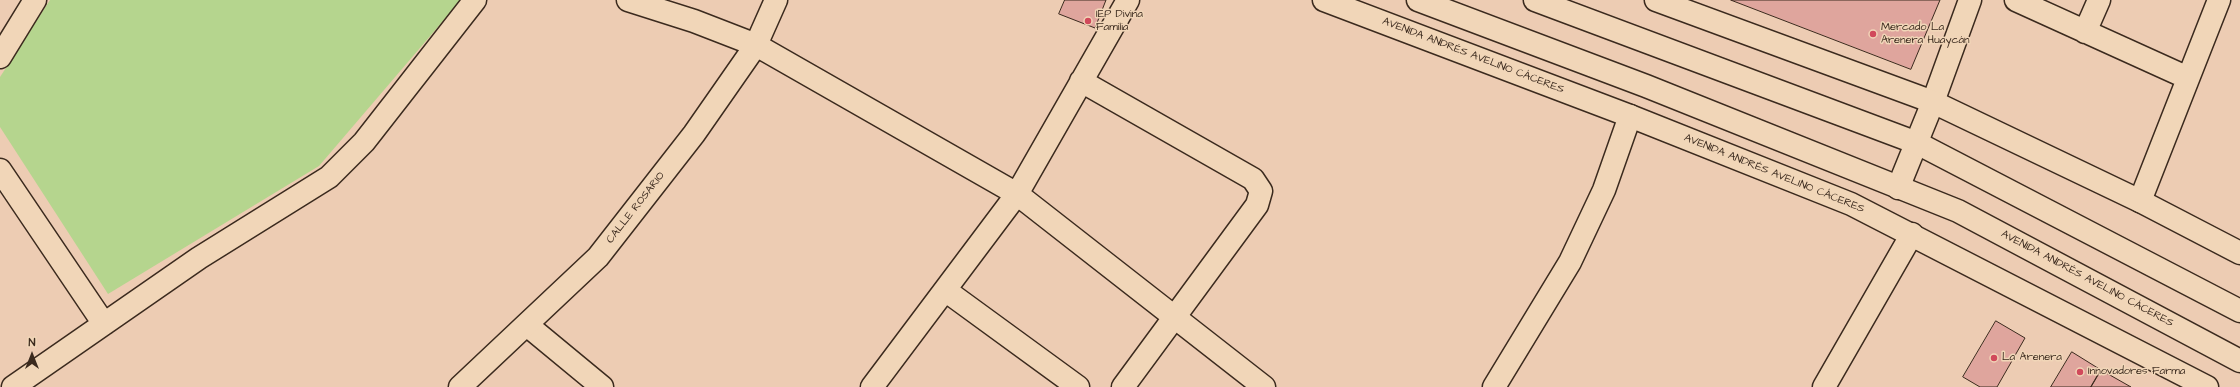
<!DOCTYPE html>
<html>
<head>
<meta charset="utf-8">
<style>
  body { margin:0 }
  #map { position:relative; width:2240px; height:387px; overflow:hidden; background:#edccb3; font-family:"Architects Daughter",sans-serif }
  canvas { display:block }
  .north { position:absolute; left:12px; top:335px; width:40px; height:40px; -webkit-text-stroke:3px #f1d6b8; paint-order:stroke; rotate:0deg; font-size:11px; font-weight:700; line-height:16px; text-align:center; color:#3b2a1e }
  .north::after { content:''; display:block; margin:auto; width:14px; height:18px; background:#3b2a1e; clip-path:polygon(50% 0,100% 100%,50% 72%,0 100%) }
</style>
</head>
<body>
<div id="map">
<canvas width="2240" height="387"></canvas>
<div class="north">N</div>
</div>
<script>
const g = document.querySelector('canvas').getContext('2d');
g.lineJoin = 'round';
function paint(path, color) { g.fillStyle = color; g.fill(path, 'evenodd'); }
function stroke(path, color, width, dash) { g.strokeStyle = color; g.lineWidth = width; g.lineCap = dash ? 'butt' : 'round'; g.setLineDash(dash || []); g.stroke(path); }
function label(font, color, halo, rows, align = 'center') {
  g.font = font + ' "Architects Daughter",sans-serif'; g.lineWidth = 3; g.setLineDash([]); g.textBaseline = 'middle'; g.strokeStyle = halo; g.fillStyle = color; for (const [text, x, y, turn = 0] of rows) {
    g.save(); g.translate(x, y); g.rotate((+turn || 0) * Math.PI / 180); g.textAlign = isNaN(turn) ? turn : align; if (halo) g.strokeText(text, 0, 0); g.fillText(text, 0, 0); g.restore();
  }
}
paint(new Path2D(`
  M 50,0 L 461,0 L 319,166 L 108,294 L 0,127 L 0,77 Z`), '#b5d58e');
const building = new Path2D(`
  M 1065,0 L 1106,0 L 1095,28 L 1059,14 Z
  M 1731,0 L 1940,0 L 1911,69 Z
  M 1996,321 L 2025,338 L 1997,387 L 1980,387 L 1963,377 Z
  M 2072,352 L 2101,370 L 2091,387 L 2051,387 Z
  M 2101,370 L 2131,387 L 2091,387 Z`);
paint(building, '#dfa59d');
stroke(building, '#3b2a1e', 1);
const minor = new Path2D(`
  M 628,0 L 694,21 L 756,45 L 1017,194 L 1264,387
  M 2016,0 L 2188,78
  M 2085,32 L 2099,0
  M 0,57 L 35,0
  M 1081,81 L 1253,179 L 1261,191 L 1257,205 L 1123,387
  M 0,170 L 104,324
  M 1898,188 L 1933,102 L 1970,0
  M 2140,201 L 2219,0
  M 945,290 L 1078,387
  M 527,325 L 602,387
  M 13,387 L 199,258 L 329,177 L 364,142 L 475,0
  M 872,387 L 1017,194 L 1128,0
  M 1494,387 L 1570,262 L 1604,190 L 1630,116
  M 1824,387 L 1912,234`);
const tertiary = new Path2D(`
  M 1324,0 L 1630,116 L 1851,204 L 2207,387
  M 1656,0 L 1933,102 L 2140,201 L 2240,253
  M 460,387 L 598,257 L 694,134 L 756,45 L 776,0`);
const secondary = new Path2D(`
  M 1418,0 L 1646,86 L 1958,211 L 2240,361
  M 1535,0 L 1917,143 L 2240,311`);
stroke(minor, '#3b2a1e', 25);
stroke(tertiary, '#3b2a1e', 25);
stroke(secondary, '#3b2a1e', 25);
stroke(minor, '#f1d6b8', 22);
stroke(tertiary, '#f1d6b8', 22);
stroke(secondary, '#f1d6b8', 22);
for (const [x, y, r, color] of [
  [1088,21,4,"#d1495b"],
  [1873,34,4,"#d1495b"],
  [1994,358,4,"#d1495b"],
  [2080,372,4,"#d1495b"]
]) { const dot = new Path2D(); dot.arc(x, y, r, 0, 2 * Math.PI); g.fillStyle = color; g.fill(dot); stroke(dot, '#f1d6b8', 1.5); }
label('11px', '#3b2a1e', '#f1d6b8', [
  ["IEP Divina",1096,15],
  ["Familia",1096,28],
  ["Mercado La",1881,28],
  ["Arenera Huaycán",1881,41],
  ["La Arenera",2002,358],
  ["Innovadores Farma",2088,372]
], 'left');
label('11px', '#3b2a1e', '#f1d6b8', [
  ["AVENIDA ANDRÉS AVELINO CÁCERES",1473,56,21],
  ["AVENIDA ANDRÉS AVELINO CÁCERES",1774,174,22],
  ["CALLE ROSARIO",636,208,-52],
  ["AVENIDA ANDRÉS AVELINO CÁCERES",2087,279,28]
]);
</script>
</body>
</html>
